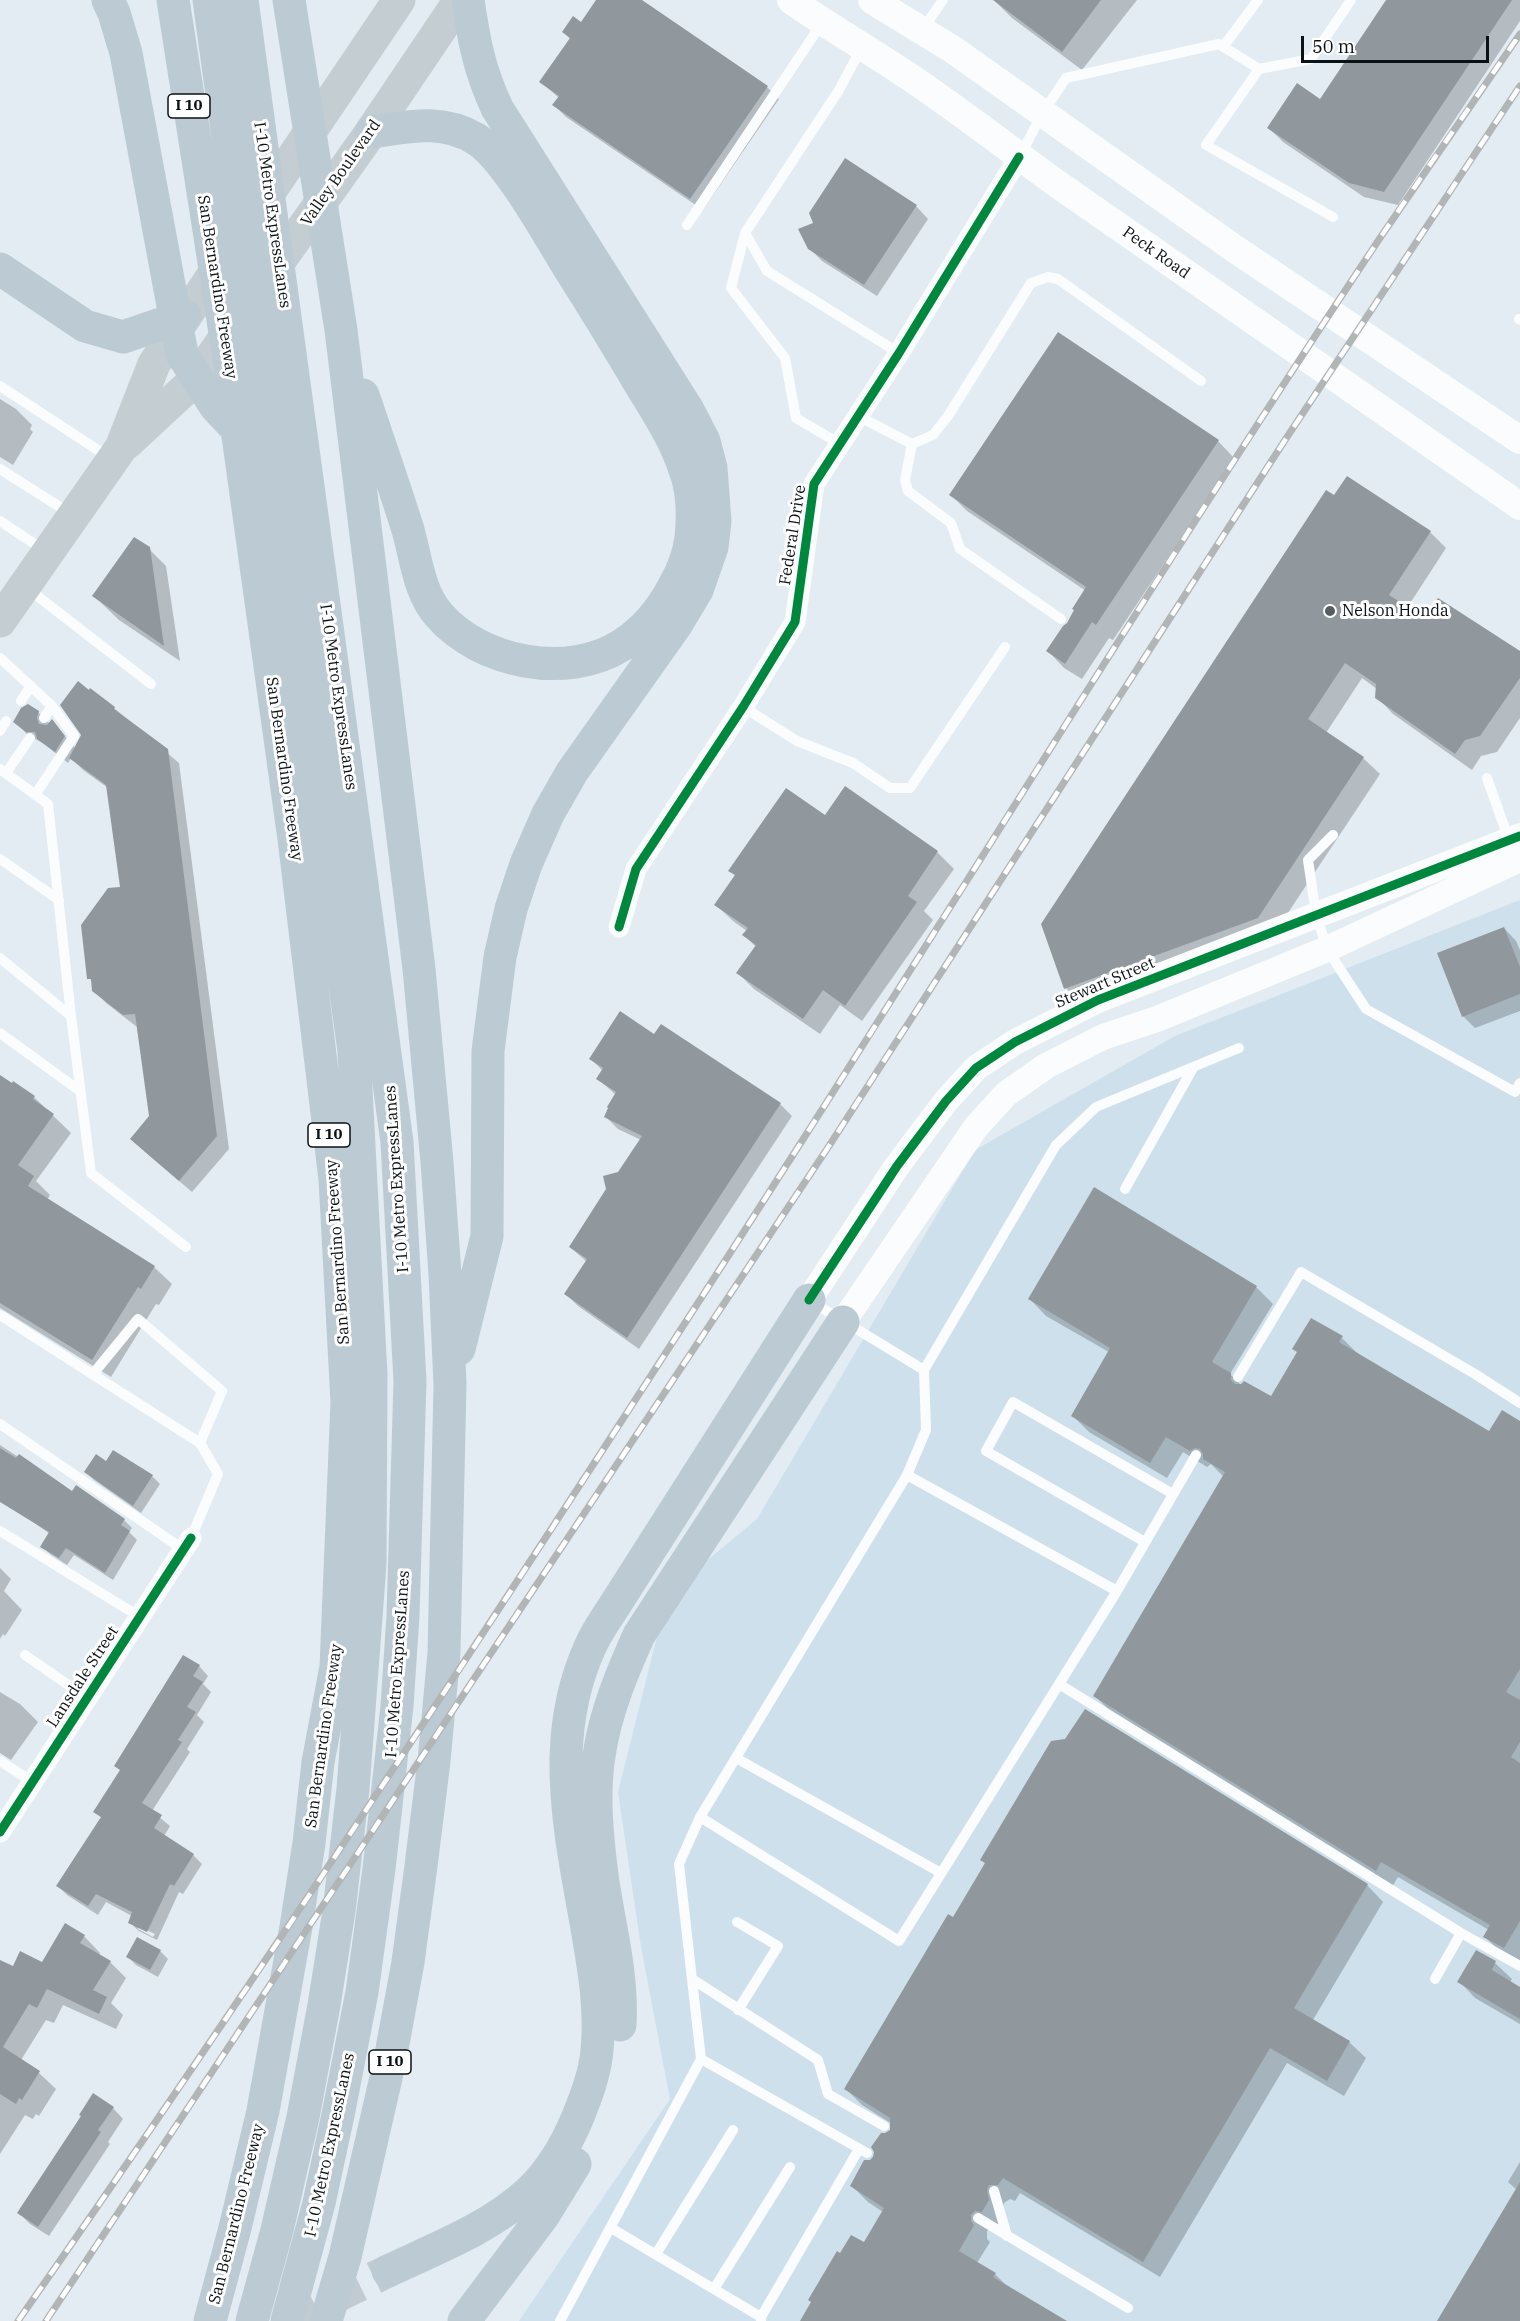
<!DOCTYPE html>
<html>
<head>
<meta charset="utf-8">
<style>
  body { margin:0 }
  #map { position:relative; width:1520px; height:2321px; overflow:hidden; background:#e2ecf2; font-family:"IBM Plex Serif",serif }
  canvas { display:block }
  .scale { position:absolute; left:1301px; top:36px; width:188px; height:27px; box-sizing:border-box; border:3px solid #0b1215; border-top:0; padding-left:8px; font-size:18px; line-height:21px; white-space:nowrap; color:#0b1215; -webkit-text-stroke:4px #fff; paint-order:stroke }
</style>
</head>
<body>
<div id="map">
<canvas width="1520" height="2321"></canvas>
<div class="scale">50 m</div>
</div>
<script>
const g = document.querySelector('canvas').getContext('2d');
g.lineJoin = 'round';
function paint(path, color) { g.fillStyle = color; g.fill(path, 'evenodd'); }
function stroke(path, color, width, dash) { g.strokeStyle = color; g.lineWidth = width; g.lineCap = dash ? 'butt' : 'round'; g.setLineDash(dash || []); g.stroke(path); }
function label(font, color, halo, rows, align = 'center') {
  g.font = font + ' "IBM Plex Serif",serif'; g.lineWidth = 6; g.setLineDash([]); g.textBaseline = 'middle'; g.strokeStyle = halo; g.fillStyle = color; for (const [text, x, y, turn = 0] of rows) {
    g.save(); g.translate(x, y); g.rotate((+turn || 0) * Math.PI / 180); g.textAlign = isNaN(turn) ? turn : align; if (halo) g.strokeText(text, 0, 0); g.fillText(text, 0, 0); g.restore();
  }
}
paint(new Path2D(`
  M 1520,900 L 1520,2321 L 519,2321 L 670,2099 L 641,1947 L 618,1792 L 668,1593 L 757,1519 L 975,1150 L 1175,1036 Z`), '#cee0eb');
paint(new Path2D(`
  M 598,0 L 640,0 L 767,87 L 779,99 L 703,210 L 566,117 L 554,105 L 559,98 L 541,82 L 570,39 L 564,32 L 582,24 Z
  M 994,0 L 1137,0 L 1082,70 L 1012,18 Z
  M 1388,0 L 1520,0 L 1520,21 L 1398,205 L 1364,197 L 1283,142 L 1269,128 L 1321,101 Z
  M 916,206 L 928,219 L 877,296 L 822,261 L 809,248 Z
  M 0,399 L 16,409 L 32,425 L 30,429 L 33,432 L 13,465 L 0,457 Z
  M 1218,441 L 1234,458 L 1113,640 L 1109,638 L 1082,679 L 1064,668 L 1048,651 L 1069,624 L 1086,591 L 967,511 L 951,495 Z
  M 1430,532 L 1446,548 L 1407,608 L 1425,620 L 1520,653 L 1520,718 L 1497,752 L 1481,756 L 1472,770 L 1393,714 L 1377,697 L 1377,689 L 1362,678 L 1326,733 L 1363,758 L 1380,774 L 1274,934 L 1082,1005 L 1066,988 Z
  M 149,549 L 166,566 L 180,661 L 119,620 L 94,596 Z
  M 114,708 L 179,763 L 229,1149 L 192,1192 L 144,1151 L 151,1116 L 137,1027 L 106,1003 L 94,990 L 93,982 L 89,978 L 121,888 L 108,788 L 83,770 L 71,758 L 68,763 L 44,744 L 27,734 L 15,722 L 38,712 L 50,724 L 52,721 L 76,749 Z
  M 845,788 L 937,852 L 954,869 L 924,911 L 933,920 L 862,1021 L 840,1005 L 820,1034 L 754,989 L 738,973 L 756,947 L 744,935 L 747,931 L 733,921 L 716,905 L 736,876 L 730,871 L 825,817 Z
  M 1504,928 L 1516,941 L 1520,950 L 1520,1011 L 1475,1028 L 1463,1016 Z
  M 661,1026 L 780,1104 L 792,1116 L 639,1349 L 578,1306 L 566,1294 L 587,1262 L 570,1247 L 641,1140 L 618,1129 L 606,1117 L 616,1095 L 598,1079 L 603,1071 L 590,1058 L 655,1036 Z
  M 0,1076 L 34,1097 L 71,1133 L 36,1181 L 50,1195 L 47,1200 L 154,1267 L 172,1284 L 159,1305 L 156,1304 L 111,1377 L 0,1308 Z
  M 1256,1287 L 1273,1304 L 1230,1374 L 1241,1385 L 1271,1398 L 1342,1338 L 1358,1354 L 1490,1433 L 1520,1422 L 1520,1963 L 1502,1953 L 1485,1937 L 1489,1930 L 1398,1877 L 1392,1887 L 1111,1712 L 1095,1696 L 1224,1477 L 1211,1464 L 1207,1467 L 1183,1452 L 1167,1478 L 1089,1432 L 1072,1415 L 1109,1352 L 1046,1316 L 1030,1299 Z
  M 0,1445 L 73,1493 L 124,1520 L 132,1528 L 129,1532 L 137,1540 L 113,1580 L 74,1555 L 67,1565 L 50,1554 L 42,1546 L 50,1534 L 0,1499 Z
  M 106,1463 L 152,1476 L 160,1484 L 141,1513 L 94,1480 L 86,1472 Z
  M 0,1568 L 11,1579 L 4,1591 L 22,1610 L 5,1636 L 3,1634 L 0,1639 Z
  M 199,1666 L 208,1676 L 203,1684 L 211,1692 L 197,1715 L 204,1722 L 187,1749 L 190,1752 L 152,1811 L 170,1826 L 164,1836 L 193,1855 L 202,1864 L 183,1894 L 179,1892 L 157,1940 L 139,1931 L 129,1922 L 132,1916 L 106,1902 L 98,1915 L 67,1895 L 58,1886 L 102,1818 L 95,1812 L 121,1771 L 116,1766 ZM 138,1926 L 155,1934 L 153,1937 L 138,1929 Z
  M 0,1692 L 20,1704 L 38,1722 L 11,1760 L 0,1753 Z
  M 1367,1885 L 1383,1902 L 1313,2020 L 1349,2042 L 1366,2058 L 1344,2096 L 1287,2063 L 1160,2277 L 1020,2193 L 1015,2201 L 1010,2199 L 1004,2203 L 999,2227 L 992,2227 L 987,2231 L 987,2239 L 990,2242 L 977,2263 L 995,2274 L 1011,2290 L 1064,2321 L 802,2321 L 841,2255 L 865,2244 L 883,2212 L 868,2202 L 852,2186 L 892,2131 L 892,2124 L 862,2105 L 846,2089 L 954,1919 Z
  M 84,1936 L 100,1953 L 99,1955 L 110,1962 L 126,1978 L 111,2003 L 123,2015 L 116,2029 L 63,2005 L 54,2023 L 46,2020 L 21,2060 L 39,2073 L 56,2089 L 39,2116 L 36,2114 L 33,2119 L 25,2115 L 0,2154 L 0,1962 L 13,1968 L 43,1964 Z
  M 160,1951 L 168,1959 L 158,1977 L 136,1965 L 128,1957 Z
  M 1476,1952 L 1495,1963 L 1512,1979 L 1510,1982 L 1520,1988 L 1520,2024 L 1475,1998 L 1459,1981 Z
  M 113,2108 L 123,2119 L 108,2142 L 110,2144 L 49,2236 L 30,2224 L 19,2213 Z
  M 1520,2162 L 1520,2321 L 1439,2321 L 1517,2190 L 1508,2182 Z`), '#0003');
paint(new Path2D(`
  M 596,0 L 642,0 L 768,86 L 690,199 L 552,105 L 559,96 L 539,82 L 570,38 L 562,32 L 573,16 L 581,22 Z
  M 993,0 L 1101,0 L 1062,52 Z
  M 1386,0 L 1512,0 L 1384,192 L 1349,183 L 1267,128 L 1297,83 L 1320,99 Z
  M 845,158 L 917,205 L 864,285 L 808,249 L 798,229 L 813,223 L 809,213 Z
  M 1058,332 L 1219,440 L 1096,625 L 1092,622 L 1065,664 L 1046,651 L 1063,626 L 1067,623 L 1074,610 L 1072,609 L 1086,587 L 949,495 Z
  M 1347,476 L 1431,531 L 1389,595 L 1425,618 L 1438,598 L 1520,651 L 1520,678 L 1480,736 L 1465,740 L 1455,754 L 1375,698 L 1376,684 L 1345,663 L 1308,719 L 1364,757 L 1258,918 L 1064,989 L 1041,924 L 1326,490 L 1334,495 Z
  M 134,537 L 150,547 L 164,646 L 92,596 Z
  M 78,681 L 89,690 L 90,688 L 115,707 L 114,709 L 168,749 L 217,1136 L 179,1181 L 130,1139 L 149,1116 L 135,1014 L 123,1015 L 92,991 L 91,979 L 87,979 L 81,925 L 108,888 L 120,887 L 106,785 L 69,758 L 81,735 L 60,705 Z
  M 28,704 L 39,711 L 37,718 L 39,724 L 47,725 L 52,719 L 65,736 L 55,752 L 37,739 L 35,732 L 26,732 L 13,722 L 21,708 Z
  M 845,786 L 938,851 L 908,896 L 917,902 L 845,1006 L 823,990 L 803,1019 L 736,973 L 756,945 L 742,935 L 748,928 L 714,905 L 735,875 L 728,871 L 786,788 L 825,815 Z
  M 1504,927 L 1520,967 L 1520,994 L 1462,1017 L 1437,953 Z
  M 620,1011 L 654,1034 L 661,1024 L 781,1103 L 627,1338 L 564,1294 L 587,1259 L 569,1247 L 606,1189 L 603,1176 L 618,1172 L 642,1136 L 604,1117 L 608,1108 L 607,1107 L 616,1092 L 596,1079 L 603,1068 L 589,1059 Z
  M 0,1075 L 12,1083 L 13,1081 L 35,1096 L 33,1099 L 54,1114 L 18,1165 L 34,1176 L 28,1186 L 155,1266 L 141,1289 L 138,1287 L 92,1360 L 0,1303 Z
  M 1094,1187 L 1257,1286 L 1212,1362 L 1231,1373 L 1231,1380 L 1235,1384 L 1241,1384 L 1244,1381 L 1271,1396 L 1297,1352 L 1292,1349 L 1311,1318 L 1343,1336 L 1339,1342 L 1489,1431 L 1502,1410 L 1520,1421 L 1520,1669 L 1506,1692 L 1520,1700 L 1520,1742 L 1511,1757 L 1520,1763 L 1520,1921 L 1504,1948 L 1483,1937 L 1490,1925 L 1381,1862 L 1376,1871 L 1093,1696 L 1225,1472 L 1203,1459 L 1203,1454 L 1200,1449 L 1195,1448 L 1190,1451 L 1166,1437 L 1150,1463 L 1071,1416 L 1110,1348 L 1028,1299 Z
  M 0,1448 L 16,1458 L 19,1454 L 72,1491 L 76,1485 L 125,1519 L 121,1525 L 130,1531 L 105,1573 L 66,1548 L 59,1558 L 40,1547 L 49,1532 L 0,1502 Z
  M 113,1450 L 153,1475 L 133,1506 L 84,1472 L 96,1454 L 106,1461 Z
  M 183,1655 L 200,1665 L 193,1676 L 203,1682 L 187,1707 L 196,1712 L 178,1740 L 182,1742 L 142,1803 L 162,1815 L 154,1828 L 194,1854 L 174,1886 L 170,1884 L 147,1932 L 128,1923 L 132,1912 L 96,1894 L 88,1906 L 56,1886 L 101,1817 L 93,1812 L 120,1770 L 114,1766 Z
  M 1085,1709 L 1368,1884 L 1294,2008 L 1350,2041 L 1327,2081 L 1270,2048 L 1143,2262 L 1003,2178 L 998,2185 L 989,2185 L 987,2190 L 989,2200 L 982,2212 L 975,2211 L 971,2215 L 971,2221 L 974,2225 L 959,2251 L 996,2273 L 993,2277 L 1067,2321 L 800,2321 L 811,2302 L 808,2300 L 837,2251 L 840,2253 L 851,2235 L 864,2242 L 884,2208 L 850,2186 L 864,2160 L 870,2160 L 873,2157 L 874,2152 L 871,2147 L 881,2133 L 885,2133 L 890,2130 L 890,2118 L 844,2089 L 948,1914 L 953,1917 L 985,1863 L 980,1860 L 1051,1741 L 1065,1739 Z
  M 65,1923 L 85,1935 L 80,1943 L 111,1961 L 93,1990 L 107,1997 L 99,2014 L 47,1989 L 37,2008 L 29,2004 L 3,2047 L 40,2071 L 22,2100 L 19,2098 L 16,2104 L 0,2094 L 0,1960 L 13,1966 L 20,1951 L 42,1962 Z
  M 137,1937 L 161,1950 L 150,1970 L 126,1957 Z
  M 1476,1950 L 1496,1961 L 1492,1970 L 1520,1987 L 1520,2019 L 1457,1982 Z
  M 93,2093 L 114,2107 L 98,2130 L 101,2132 L 38,2227 L 17,2213 L 81,2116 L 79,2115 Z
  M 1520,2182 L 1520,2321 L 1437,2321 Z`), '#91989d');
stroke(new Path2D(`
  M 286,2321 L 388,2271`), '#c2cbd1', 33, [33, 16]);
stroke(new Path2D(`
  M 922,30 L 943,0
  M 862,47 L 839,90 L 745,233 L 767,271 L 899,353
  M 1223,47 L 1258,0
  M 1259,69 L 1311,59 L 1351,0
  M 1021,154 L 1042,114 L 1066,78 L 1219,44 L 1259,69 L 1206,145 L 1333,217
  M 687,225 L 822,23
  M 745,233 L 731,288 L 785,358 L 796,418 L 840,444
  M 1519,319 L 1520,320
  M 0,386 L 110,458
  M 858,416 L 912,444 L 933,435 L 948,416 L 1031,283 L 1048,277 L 1058,279 L 1201,381
  M 912,444 L 905,480 L 908,491 L 951,523 L 960,549 L 1061,619
  M 0,469 L 71,514
  M 0,521 L 45,551
  M 27,588 L 151,684
  M 0,658 L 52,706 L 74,736 L 35,795
  M 21,701 L 31,686
  M 743,707 L 797,741 L 853,763 L 890,788 L 910,788 L 1005,647
  M 44,718 L 52,706
  M 0,731 L 6,721
  M 0,769 L 48,804 L 71,1016 L 91,1173 L 186,1247
  M 6,773 L 30,738
  M 1487,778 L 1509,840
  M 1333,835 L 1308,860 L 1316,914 L 1327,949 L 1366,1009 L 1515,1092 L 1520,1083
  M 0,859 L 59,900
  M 0,958 L 71,1016
  M 0,1033 L 80,1091
  M 1125,1189 L 1193,1068
  M 0,1315 L 200,1443 L 222,1391 L 138,1319 L 93,1374
  M 924,1370 L 1056,1145 L 1096,1107 L 1239,1048
  M 1238,1377 L 1301,1272 L 1475,1374 L 1520,1403
  M 0,1424 L 184,1550
  M 907,1475 L 1117,1591
  M 0,1531 L 140,1617
  M 191,1538 L 218,1474 L 200,1443
  M 1145,1542 L 986,1451 L 1013,1402 L 1173,1494
  M 25,1655 L 87,1698
  M 1059,1684 L 1461,1933
  M 736,1758 L 941,1873
  M 0,1761 L 33,1782
  M 700,1817 L 899,1941 L 1117,1591 L 1196,1455
  M 737,1922 L 778,1946 L 738,2010
  M 692,1979 L 818,2060 L 828,2094 L 884,2126
  M 1435,1979 L 1461,1933 L 1520,1966
  M 701,2059 L 867,2153
  M 994,2191 L 1007,2236
  M 978,2218 L 1128,2308
  M 611,2228 L 761,2317
  M 656,2254 L 733,2130
  M 714,2289 L 790,2167
  M 560,2321 L 701,2059 L 679,1864 L 700,1817 L 907,1475 L 926,1430 L 924,1370 L 812,1302
  M 761,2321 L 761,2317 L 859,2149`), '#fbfcfd', 10);
stroke(new Path2D(`
  M 619,927 L 636,869 L 743,707 L 795,622 L 814,484 L 899,353 L 1019,157
  M 0,1832 L 191,1538`), '#fbfcfd', 21);
stroke(new Path2D(`
  M 809,1300 L 897,1166 L 946,1101 L 976,1068 L 1015,1042 L 1098,1000 L 1520,836
  M 843,1322 L 976,1127 L 1006,1094 L 1046,1066 L 1103,1037 L 1157,1019 L 1327,949 L 1520,859`), '#fbfcfd', 26);
stroke(new Path2D(`
  M 791,0 C 826,25 863,46 899,70 C 953,105 1003,145 1056,183 L 1520,506
  M 872,0 L 952,49 L 1235,249 L 1520,440`), '#fbfcfd', 28);
stroke(new Path2D(`
  M 258,209 L 399,0
  M 266,280 L 371,132 L 460,0
  M 127,443 L 196,379 L 238,319
  M 0,621 L 121,448 L 154,364 L 227,254`), '#c4cdd1', 33);
stroke(new Path2D(`
  M 108,0 L 114,13 L 126,53 L 182,354 L 216,407 L 237,429
  M 173,0 L 233,384 L 237,429 L 294,839 L 335,1179 L 347,1402 L 336,1667 L 318,1762 L 309,1843 L 296,1927 L 263,2111 L 235,2228 L 210,2321
  M 209,0 L 354,1051 L 371,1374 L 370,1564 L 353,1789 L 339,1911 L 324,2005 L 303,2117 L 277,2230 L 252,2321
  M 242,0 L 397,1142 L 410,1381 L 403,1616 L 397,1706 L 379,1869 L 362,1992 L 338,2115 L 319,2203 L 287,2321
  M 289,0 L 341,330 L 419,969 L 437,1162 L 445,1274 L 450,1385 L 444,1653 L 434,1761 L 421,1866 L 408,1962 L 390,2060 L 345,2257 L 326,2321
  M 0,269 L 85,326 L 123,337 L 185,316
  M 363,395 C 378,440 394,485 408,530 C 416,558 419,593 439,615 C 481,663 567,680 622,645 C 644,631 662,609 674,586 C 682,572 689,553 691,538 C 693,517 693,490 685,470 C 675,439 657,412 640,384 C 617,345 593,306 569,268 C 549,236 506,157 476,139 C 441,118 408,127 371,132
  M 459,1349 L 487,1236 L 488,1051 L 500,957 L 511,909 L 526,864 L 548,814 L 572,772 L 676,625 L 697,590 L 712,547 L 715,521 L 711,468 L 704,441 L 688,410 L 497,108 C 479,69 474,41 468,0
  M 620,2025 C 623,1974 609,1925 602,1875 C 597,1836 593,1794 599,1756 C 605,1713 622,1673 639,1635 L 843,1322
  M 388,2271 C 437,2248 490,2228 530,2191 C 550,2172 566,2145 577,2119 C 586,2097 595,2074 597,2050 C 601,2009 594,1969 587,1928 C 577,1872 565,1815 566,1757 C 567,1720 575,1680 590,1647 C 596,1633 605,1620 613,1608 L 809,1300
  M 464,2321 L 543,2216 L 575,2164`), '#bccbd3', 33);
const rail = new Path2D(`
  M 18,2321 C 291,1930 552,1532 809,1130 C 999,832 1184,532 1380,238 C 1426,170 1473,102 1520,34
  M 46,2321 L 829,1146 L 1287,437 L 1520,86`);
stroke(rail, '#b2b5b6', 7);
stroke(rail, '#fff', 4.5, [14]);
stroke(new Path2D(`
  M 619,927 L 636,869 L 743,707 L 795,622 L 814,484 L 899,353 L 1019,157
  M 809,1300 L 897,1166 L 946,1101 L 976,1068 L 1015,1042 L 1098,1000 L 1520,836
  M 0,1832 L 191,1538`), '#00873e', 9);
for (const [x, y, r, color] of [
  [1330,611,6,"#565e62"]
]) { const dot = new Path2D(); dot.arc(x, y, r, 0, 2 * Math.PI); g.fillStyle = color; g.fill(dot); stroke(dot, '#fff', 2); }
for (const [x, y, w] of [
  [189,106,42],
  [329,1135,42],
  [390,2062,42]
]) { const box = new Path2D(); box.roundRect(x - w / 2, y - 12, w, 24, 4.5); g.fillStyle = '#fff'; g.fill(box); stroke(box, '#0b1215', 1.5); }
label('bold 15px', '#0b1215', null, [
  ["I 10",189,106],
  ["I 10",329,1135],
  ["I 10",390,2062]
]);
label('16px', '#0b1215', '#fff', [
  ["Valley Boulevard",341,173,-55],
  ["I-10 Metro ExpressLanes",272,215,82],
  ["Peck Road",1156,253,35],
  ["San Bernardino Freeway",217,287,81],
  ["Federal Drive",793,535,-81],
  ["I-10 Metro ExpressLanes",338,697,82],
  ["San Bernardino Freeway",284,769,82],
  ["Stewart Street",1105,983,-23],
  ["I-10 Metro ExpressLanes",397,1179,-94],
  ["San Bernardino Freeway",338,1252,-94],
  ["I-10 Metro ExpressLanes",398,1664,-86],
  ["Lansdale Street",83,1677,-57],
  ["San Bernardino Freeway",324,1736,-82],
  ["I-10 Metro ExpressLanes",330,2145,-78],
  ["San Bernardino Freeway",237,2214,-76]
]);
label('16px', '#0b1215', '#fff', [
  ["Nelson Honda",1342,611]
], 'left');
</script>
</body>
</html>
